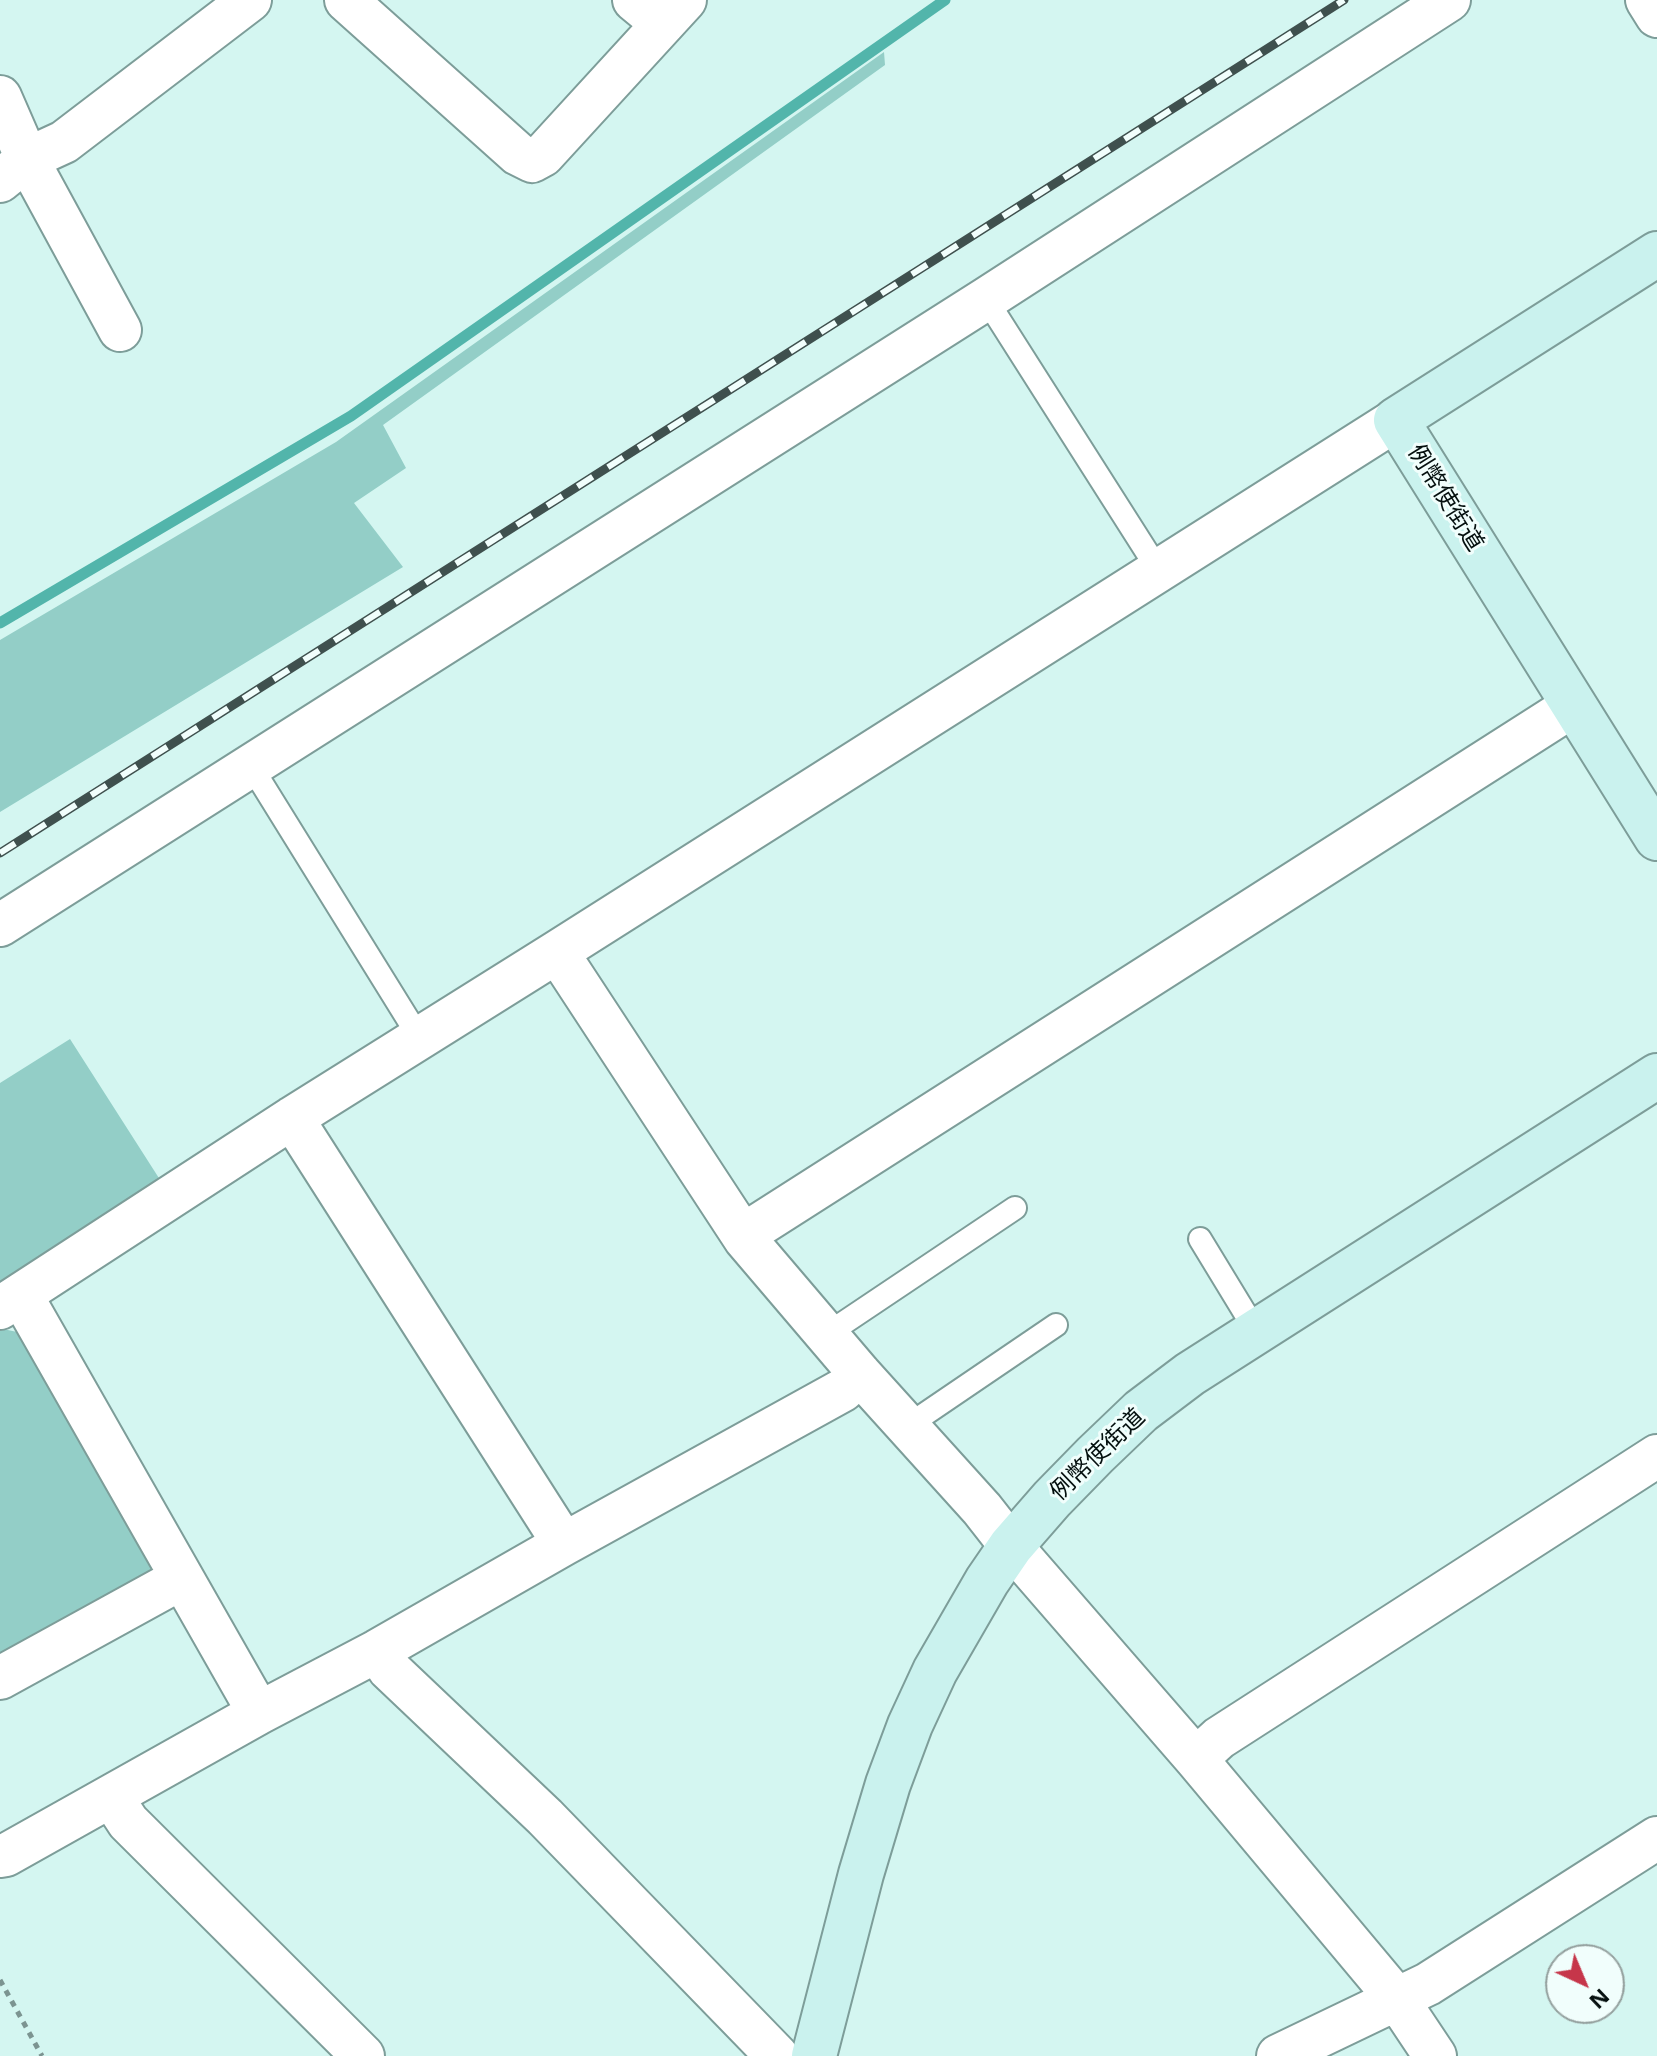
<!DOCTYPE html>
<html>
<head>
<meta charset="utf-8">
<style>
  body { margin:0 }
  #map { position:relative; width:1657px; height:2056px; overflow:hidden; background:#d4f6f1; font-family:"Noto Sans",sans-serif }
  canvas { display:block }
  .north { position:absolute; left:1545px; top:1944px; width:80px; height:80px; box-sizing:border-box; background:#f1fefc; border:2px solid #939f9d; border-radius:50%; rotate:136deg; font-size:22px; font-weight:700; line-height:32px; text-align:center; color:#05100f }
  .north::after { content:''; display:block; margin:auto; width:28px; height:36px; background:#c6364a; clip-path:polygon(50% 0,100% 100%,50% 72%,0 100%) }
</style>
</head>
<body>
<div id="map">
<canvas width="1657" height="2056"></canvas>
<div class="north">N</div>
</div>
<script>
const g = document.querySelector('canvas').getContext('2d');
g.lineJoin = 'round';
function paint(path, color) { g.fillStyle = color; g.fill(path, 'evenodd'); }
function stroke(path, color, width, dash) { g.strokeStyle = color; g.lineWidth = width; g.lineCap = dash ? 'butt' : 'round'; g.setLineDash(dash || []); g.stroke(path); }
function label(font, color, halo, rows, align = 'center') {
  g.font = font + ' "Noto Sans","Noto Sans JP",sans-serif'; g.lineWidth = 6; g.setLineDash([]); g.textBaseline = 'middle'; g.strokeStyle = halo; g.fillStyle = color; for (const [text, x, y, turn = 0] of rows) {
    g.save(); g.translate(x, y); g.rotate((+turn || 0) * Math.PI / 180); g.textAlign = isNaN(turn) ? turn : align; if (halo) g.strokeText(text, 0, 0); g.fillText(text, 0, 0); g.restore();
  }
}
paint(new Path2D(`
  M 884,52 L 885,65 L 383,425 L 406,468 L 354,503 L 403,567 L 0,812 L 0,640 L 336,442 Z
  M 70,1039 L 164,1186 L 0,1291 L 0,1083 Z
  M 3,1329 L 22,1333 L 156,1575 L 0,1662 L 0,1331 Z`), '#93cec7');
stroke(new Path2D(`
  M 0,623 L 351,416 L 945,0`), '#52b5ab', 11);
const service = new Path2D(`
  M 986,299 L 1159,571
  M 251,766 L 419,1037
  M 1200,1239 L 1256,1331
  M 829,1338 L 842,1324 L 1015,1208
  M 911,1430 L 925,1414 L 1056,1325`);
const minor = new Path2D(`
  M 346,0 L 518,154 L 532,161 L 543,155 L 685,0
  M 634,0 L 663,24
  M 1647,0 L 1657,16
  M 0,97 L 27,159 L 120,330
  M 0,181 L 27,159 L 64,142 L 250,0
  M 0,925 L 986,299 L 1449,0
  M 557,952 L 745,1239 L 860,1374 L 982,1509 L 1011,1546 L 1196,1759 L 1397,1999 L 1435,2056
  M 292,1118 L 564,1544
  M 745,1239 L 759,1225 L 1574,705
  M 21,1295 L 259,1713
  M 0,1308 L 292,1118 L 557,952 L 1396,420
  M 377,1651 L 389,1669 L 545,1817 L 777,2056
  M 0,1678 L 182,1578
  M 1196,1759 L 1219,1738 L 1657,1456
  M 111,1796 L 128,1822 L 363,2056
  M 0,1856 L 6,1855 L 259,1713 L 377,1651 L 564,1544 L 843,1390 L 860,1374
  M 1278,2056 L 1428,1984 L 1657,1838`);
const secondary = new Path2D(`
  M 1657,254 L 1396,420 L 1657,838
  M 814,2056 L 861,1874 L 888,1784 L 910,1725 L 935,1671 L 987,1581 L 1011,1546 L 1052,1499 L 1095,1455 L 1141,1411 L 1190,1374 L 1657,1076`);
stroke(service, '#7d9d99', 26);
stroke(minor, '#7d9d99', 46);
stroke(secondary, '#7d9d99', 48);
stroke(new Path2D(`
  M 0,1980 L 42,2056`), '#7c9491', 5, [6, 6]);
stroke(service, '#fff', 22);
stroke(minor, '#fff', 42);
stroke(secondary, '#caf2ee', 44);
const rail = new Path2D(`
  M 0,853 L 1344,0`);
stroke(rail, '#3f504e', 9);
stroke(rail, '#f1fefc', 6, [18]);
label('24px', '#05100f', '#f1fefc', [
  ["例幣使街道",1445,498,58],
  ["例幣使街道",1098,1455,-44]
]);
</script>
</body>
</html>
